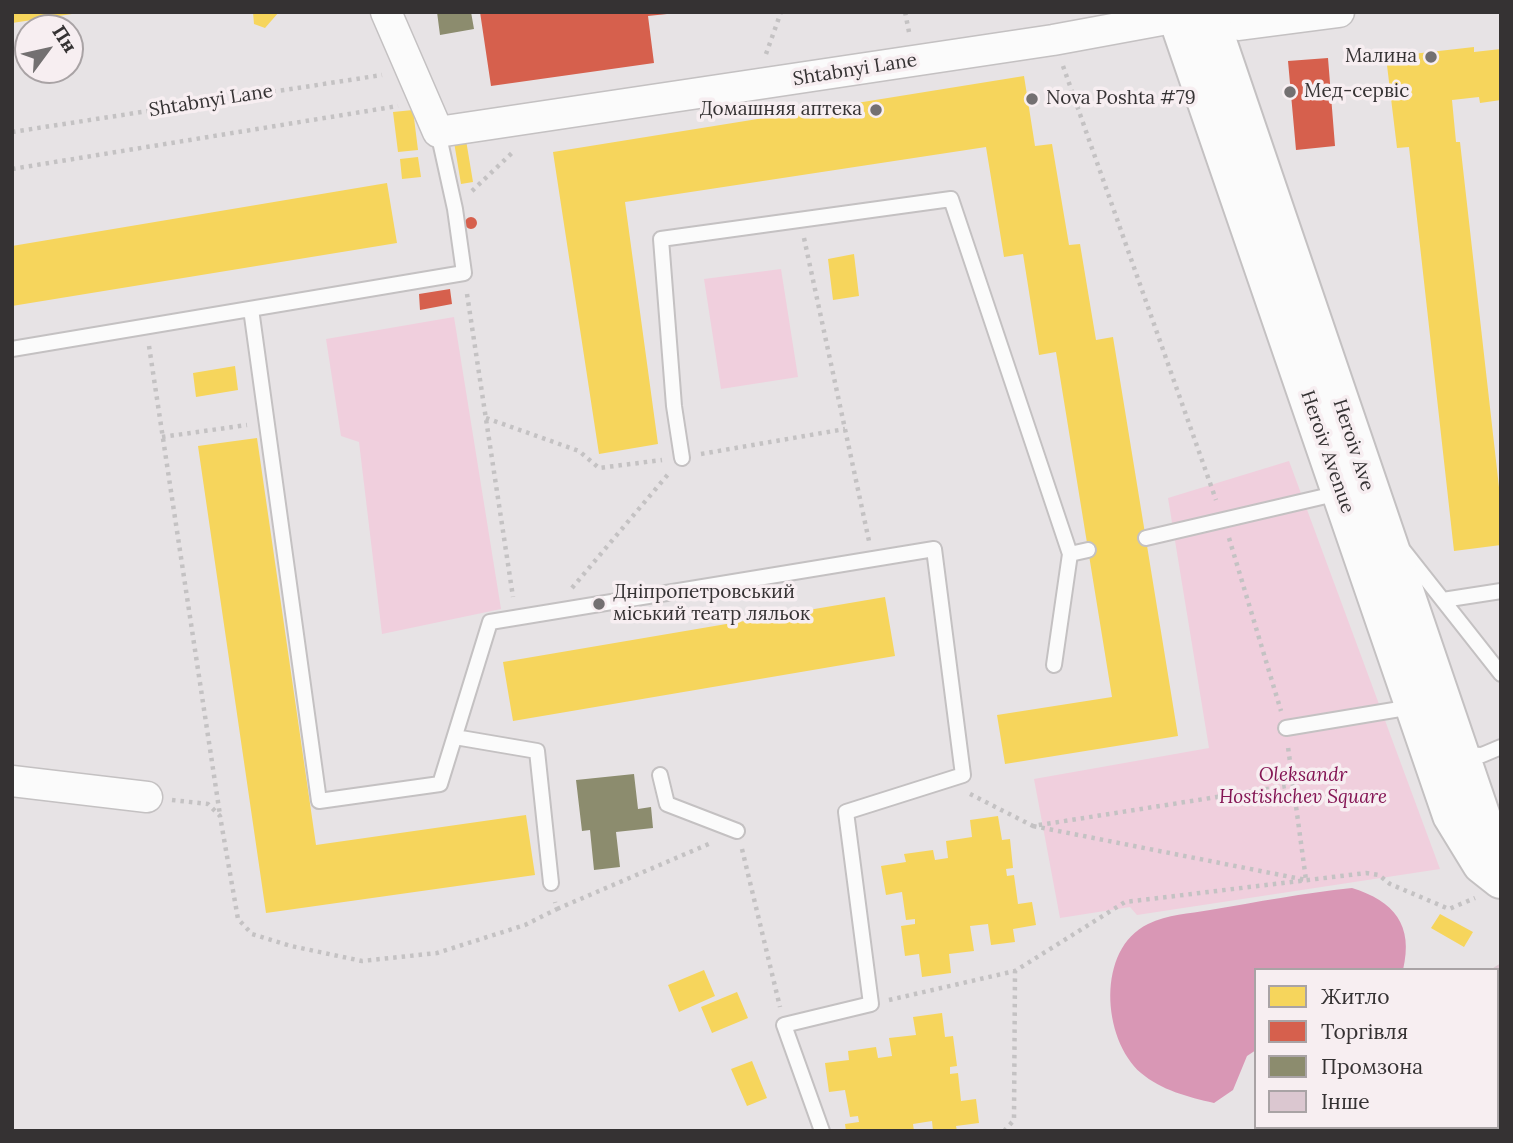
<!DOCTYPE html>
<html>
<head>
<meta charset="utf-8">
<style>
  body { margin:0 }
  #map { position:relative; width:1513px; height:1143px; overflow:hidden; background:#e7e3e5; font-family:Lora,serif }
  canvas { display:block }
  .frame { position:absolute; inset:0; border:14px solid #353233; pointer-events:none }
  .legend { position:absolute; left:1254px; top:968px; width:245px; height:161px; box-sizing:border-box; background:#f7eef1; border:2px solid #a9a3a5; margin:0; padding:9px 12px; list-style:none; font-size:21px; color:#353233 }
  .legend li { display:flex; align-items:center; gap:14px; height:35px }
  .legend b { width:35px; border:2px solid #a9a3a5 }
  .north { position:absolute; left:14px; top:14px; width:70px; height:70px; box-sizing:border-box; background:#f7eef1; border:2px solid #a9a3a5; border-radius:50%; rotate:57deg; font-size:19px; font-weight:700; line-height:28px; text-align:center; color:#353233 }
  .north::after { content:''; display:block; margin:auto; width:24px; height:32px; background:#737071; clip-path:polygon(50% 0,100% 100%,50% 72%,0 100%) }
</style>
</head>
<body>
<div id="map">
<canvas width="1513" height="1143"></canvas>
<div class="frame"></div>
<ul class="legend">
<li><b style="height:19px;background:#f6d55c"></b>Житло</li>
<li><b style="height:19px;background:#d6604d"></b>Торгівля</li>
<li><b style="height:19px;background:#8c8c6e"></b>Промзона</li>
<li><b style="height:19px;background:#dbc7d0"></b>Інше</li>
</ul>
<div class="north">Пн</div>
</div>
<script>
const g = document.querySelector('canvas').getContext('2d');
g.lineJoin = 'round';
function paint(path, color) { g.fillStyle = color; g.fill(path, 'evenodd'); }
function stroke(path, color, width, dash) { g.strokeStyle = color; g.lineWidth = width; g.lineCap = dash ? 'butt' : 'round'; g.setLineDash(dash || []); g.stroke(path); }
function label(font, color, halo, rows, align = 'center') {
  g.font = font + ' Lora,serif'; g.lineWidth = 7; g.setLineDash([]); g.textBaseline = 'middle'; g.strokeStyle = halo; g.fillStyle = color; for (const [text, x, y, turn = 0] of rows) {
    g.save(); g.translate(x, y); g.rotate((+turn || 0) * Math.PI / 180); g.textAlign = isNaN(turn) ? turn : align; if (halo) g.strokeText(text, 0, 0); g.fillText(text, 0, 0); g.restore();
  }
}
paint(new Path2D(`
  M 781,269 L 798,377 L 721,389 L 704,279 Z
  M 454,317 L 501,609 L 382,634 L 359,442 L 341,436 L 326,339 Z
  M 1289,461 L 1440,869 L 1137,915 L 1130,907 L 1060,918 L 1034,779 L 1209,748 L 1168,498 Z`), '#f0cfdd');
paint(new Path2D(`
  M 1352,888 C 1394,901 1414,925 1403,970 L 1256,970 L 1256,1050 L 1247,1056 L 1233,1090 L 1214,1103 C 1188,1097 1161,1090 1141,1073 C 1102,1039 1096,949 1148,924 C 1168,914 1189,914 1210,910 C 1257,902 1304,893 1352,888 Z`), '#d997b5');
paint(new Path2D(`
  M 12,12 L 72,12 L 72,14 L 12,23 Z
  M 253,12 L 279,12 L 265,28 L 254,24 Z
  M 1474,47 L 1474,52 L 1501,49 L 1501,100 L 1480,103 L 1479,97 L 1452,100 L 1456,142 L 1460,142 L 1501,505 L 1501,545 L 1454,551 L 1409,147 L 1397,148 L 1386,57 Z
  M 1024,76 L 1035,146 L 1052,144 L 1069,245 L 1080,244 L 1096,340 L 1113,337 L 1178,736 L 1005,764 L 997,715 L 1112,697 L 1056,352 L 1039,355 L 1023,254 L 1004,257 L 986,147 L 625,202 L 658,444 L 599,454 L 553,152 Z
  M 413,110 L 418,150 L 398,152 L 393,112 Z
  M 466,140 L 473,182 L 461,184 L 454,142 Z
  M 418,157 L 421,177 L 402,179 L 400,159 Z
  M 387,183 L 397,243 L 12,306 L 12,246 Z
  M 854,254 L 859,296 L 833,300 L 828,259 Z
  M 235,366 L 238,390 L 196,397 L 193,373 Z
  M 257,438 L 316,845 L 526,815 L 535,875 L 266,913 L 198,446 Z
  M 885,597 L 895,656 L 513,721 L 503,662 Z
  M 998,816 L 1002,840 L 1010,839 L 1013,868 L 1006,869 L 1007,876 L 1014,875 L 1018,904 L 1032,902 L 1036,925 L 1013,929 L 1015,942 L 991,945 L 988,924 L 970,926 L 974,951 L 949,954 L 951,973 L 922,977 L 919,954 L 905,956 L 901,926 L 915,924 L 915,919 L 906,920 L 902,892 L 886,895 L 881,866 L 906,862 L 904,854 L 933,850 L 935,860 L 948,858 L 946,841 L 972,837 L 970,820 Z
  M 1440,914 L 1473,932 L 1464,947 L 1431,928 Z
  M 704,970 L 715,996 L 679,1012 L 668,985 Z
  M 737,992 L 748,1018 L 712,1033 L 701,1007 Z
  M 942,1013 L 945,1037 L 953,1036 L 957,1066 L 950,1067 L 950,1074 L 958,1073 L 961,1101 L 976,1099 L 979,1123 L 956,1126 L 957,1131 L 933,1131 L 932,1121 L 913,1124 L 914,1131 L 846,1131 L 845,1124 L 859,1122 L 858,1116 L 850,1117 L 845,1090 L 829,1092 L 825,1063 L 849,1060 L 848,1051 L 876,1047 L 878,1058 L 892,1056 L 889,1038 L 916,1035 L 913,1017 Z
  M 752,1061 L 767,1098 L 747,1106 L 731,1069 Z`), '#f6d55c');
paint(new Path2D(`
  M 480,12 L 667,12 L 667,14 L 648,16 L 654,63 L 491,86 Z
  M 1328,58 L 1335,146 L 1296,150 L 1288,61 Z
  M465 223a6 6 0 1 1 12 0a6 6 0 1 1-12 0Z
  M 450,289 L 452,304 L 420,310 L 419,294 Z`), '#d6604d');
paint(new Path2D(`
  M 437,12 L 471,12 L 474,29 L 440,35 Z
  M 634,774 L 638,809 L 651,807 L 653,828 L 616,832 L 620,867 L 594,870 L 590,830 L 582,831 L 576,780 Z`), '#8c8c6e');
paint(new Path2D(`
  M 1501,963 L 1501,1015 L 1497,1017 L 1497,970 L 1490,970 Z`), '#dbc7d0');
const lane = new Path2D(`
  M 251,309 L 319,801 L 440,784 L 490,622 L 934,549 L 963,775 L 846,812 L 871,1004 L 784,1025 L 822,1131
  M 12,349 L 464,273 L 455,209 L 438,132
  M 682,458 L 674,406 L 661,239 L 951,199 L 1070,554 L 1054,665
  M 1146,538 L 1339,493
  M 1404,551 L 1501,674
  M 1070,554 L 1088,550
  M 1443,600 L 1501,591
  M 1286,728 L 1412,707
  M 455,737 L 537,751 L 551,883
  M 1461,754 L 1482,755 L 1501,747
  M 660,775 L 667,804 L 737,831`);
const street = new Path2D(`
  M 386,12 L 438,132 L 1053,40 L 1178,17 L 1239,25 L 1339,12
  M 12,781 L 147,797`);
const secondary = new Path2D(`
  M 1176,12 L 1452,815 L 1482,864 L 1501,879
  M 1207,12 L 1494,855`);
stroke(lane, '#c4c1c2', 18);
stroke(street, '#c4c1c2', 33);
stroke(secondary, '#c4c1c2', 42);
stroke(new Path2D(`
  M 905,12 L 909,32
  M 766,54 L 781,12
  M 1063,66 L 1216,500
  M 12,132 L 382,75
  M 12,169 L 398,106
  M 472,191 L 514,151
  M 804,238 L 869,541
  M 467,294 L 513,597
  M 149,346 L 220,815
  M 486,418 L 579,451 L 599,468 L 662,460
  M 162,437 L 247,425
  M 701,454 L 845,429
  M 1229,538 L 1281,711
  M 572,588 L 670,472
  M 970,794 L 1033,826 L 1293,785
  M 172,800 L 208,804 L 220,816 L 238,919 L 252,934 L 291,946 L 362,961 L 437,953 L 525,925 L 557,909 L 555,902
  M 1033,826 L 1306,880 L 1288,747
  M 742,849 L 780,1007
  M 557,909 L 711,843
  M 889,1000 L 1015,971 L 1125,902 L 1366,873 L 1379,875 L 1390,884 L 1449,909 L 1475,898
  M 1004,1131 L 1014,1120 L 1015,971`), '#c4c2c3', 4.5, [3.5, 5]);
stroke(lane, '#fbfbfb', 14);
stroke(street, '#fbfbfb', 30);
stroke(secondary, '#fbfbfb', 38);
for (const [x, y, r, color] of [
  [1431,57,7,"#737071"],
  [1290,92,7,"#737071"],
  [1032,99,7,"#737071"],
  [876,110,7,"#737071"],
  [599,604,7,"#737071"]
]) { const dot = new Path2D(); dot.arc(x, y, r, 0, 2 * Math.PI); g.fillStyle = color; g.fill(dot); stroke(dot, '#f7eef1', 2.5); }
label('19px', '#353233', '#f7eef1', [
  ["Малина",1417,57,"right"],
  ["Мед-сервіс",1304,92],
  ["Nova Poshta #79",1046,99],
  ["Домашняя аптека",862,110,"right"],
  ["Дніпропетровський",613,593],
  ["міський театр ляльок",613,615]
], 'left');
label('19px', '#353233', '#f7eef1', [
  ["Shtabnyi Lane",855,70,-9],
  ["Shtabnyi Lane",211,101,-9],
  ["Heroiv Ave",1353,445,72],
  ["Heroiv Avenue",1327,452,71]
]);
label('italic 19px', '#841554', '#f7eef1', [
  ["Oleksandr",1303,776],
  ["Hostishchev Square",1303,798]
]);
</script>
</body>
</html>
